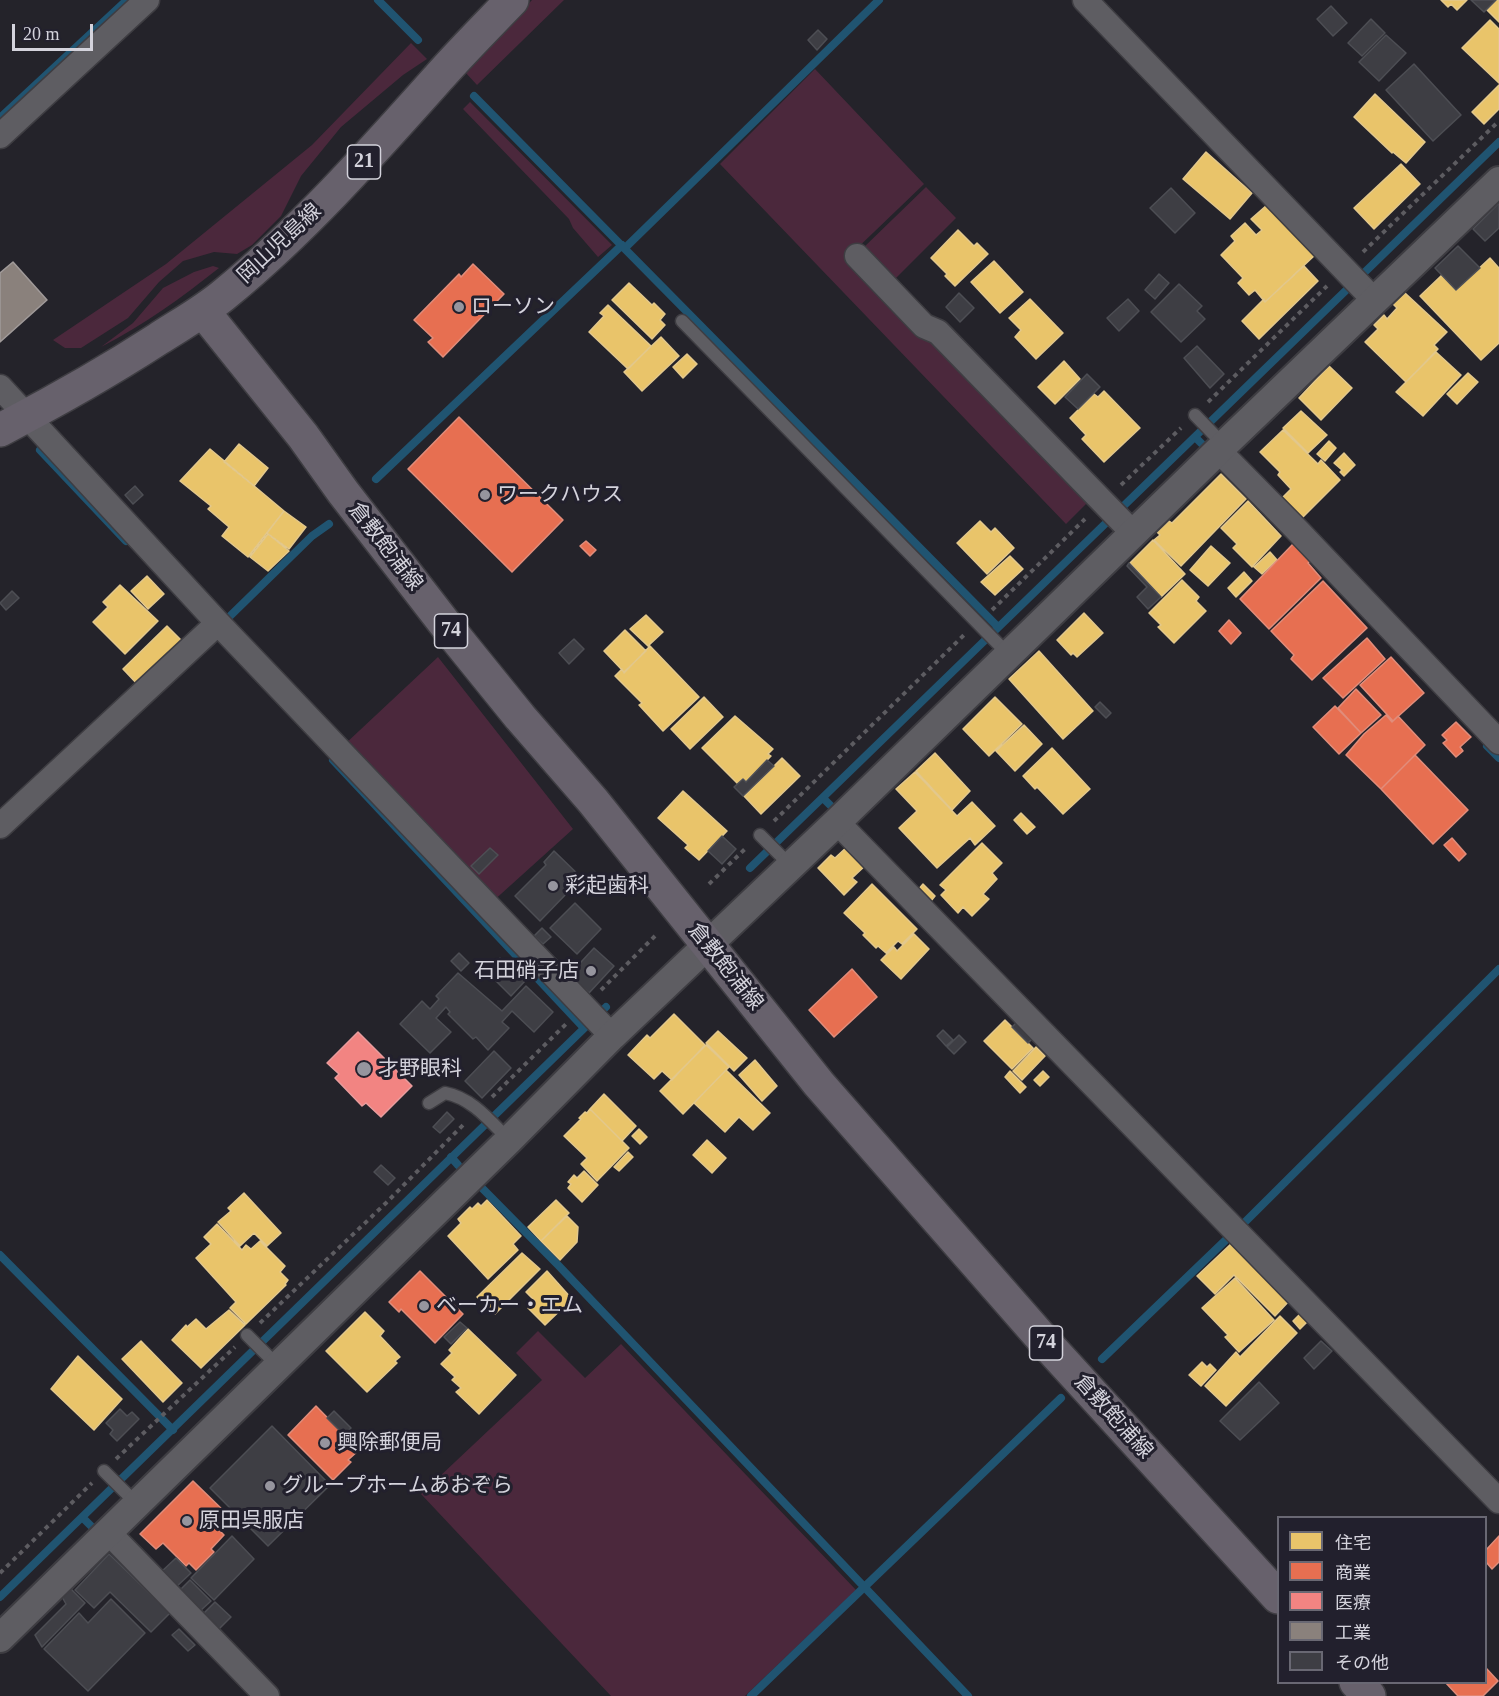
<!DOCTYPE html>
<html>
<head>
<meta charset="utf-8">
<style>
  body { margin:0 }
  #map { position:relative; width:1499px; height:1696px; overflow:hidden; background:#24232a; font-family:"Times New Roman","Noto Sans JP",serif }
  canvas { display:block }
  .legend { position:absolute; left:1277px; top:1516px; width:210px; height:168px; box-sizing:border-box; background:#22202d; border:2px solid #696873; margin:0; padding:8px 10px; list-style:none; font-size:18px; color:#d4d3dc }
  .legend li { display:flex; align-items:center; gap:12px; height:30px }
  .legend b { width:30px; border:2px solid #696873 }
  .scale { position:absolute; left:12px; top:24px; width:81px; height:27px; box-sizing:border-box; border:3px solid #d4d3dc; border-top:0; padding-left:8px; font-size:18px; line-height:21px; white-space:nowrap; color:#d4d3dc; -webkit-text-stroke:4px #22202d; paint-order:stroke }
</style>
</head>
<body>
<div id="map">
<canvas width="1499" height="1696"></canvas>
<ul class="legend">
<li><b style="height:16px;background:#e9c46a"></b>住宅</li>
<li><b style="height:16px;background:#e76f51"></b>商業</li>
<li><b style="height:16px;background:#f28482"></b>医療</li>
<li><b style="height:16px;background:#8a817c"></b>工業</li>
<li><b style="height:16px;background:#3e3e44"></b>その他</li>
</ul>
<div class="scale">20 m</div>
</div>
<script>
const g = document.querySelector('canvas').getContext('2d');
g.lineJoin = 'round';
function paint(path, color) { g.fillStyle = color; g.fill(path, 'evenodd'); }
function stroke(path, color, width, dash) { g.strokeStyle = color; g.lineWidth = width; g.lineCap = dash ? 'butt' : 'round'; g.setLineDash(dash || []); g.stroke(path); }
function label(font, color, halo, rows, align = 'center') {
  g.font = font + ' "Times New Roman","Noto Sans JP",serif'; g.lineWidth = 6; g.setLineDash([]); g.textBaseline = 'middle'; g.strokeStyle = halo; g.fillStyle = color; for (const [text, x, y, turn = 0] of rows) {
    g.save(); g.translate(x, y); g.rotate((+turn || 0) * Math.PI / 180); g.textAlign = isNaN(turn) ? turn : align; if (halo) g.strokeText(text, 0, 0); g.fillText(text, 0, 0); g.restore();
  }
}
paint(new Path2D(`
  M 532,0 L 564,0 L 477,85 L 465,72 Z
  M 411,43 L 427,59 L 403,75 L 341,127 L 301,176 L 281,216 L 252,245 L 237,254 L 214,252 L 183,261 L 159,282 L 128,318 L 81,348 L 65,348 L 53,340 L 166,264 L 312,145 Z
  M 815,69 L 924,184 L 849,256 L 1087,503 L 1066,524 L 720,164 Z
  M 470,102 L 612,245 L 598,257 L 573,228 L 569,219 L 463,109 Z
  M 926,187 L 956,218 L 893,281 L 862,249 Z
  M 213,266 L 219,268 C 181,298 144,325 101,347 L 133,323 L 163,288 L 194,272 Z
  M 438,657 L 573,829 L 491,903 L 344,745 Z
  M 538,1331 L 585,1378 L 621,1344 L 856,1590 L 745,1696 L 611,1696 L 421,1494 L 542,1380 L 516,1353 Z`), '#4b283c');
const homes = new Path2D(`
  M 1441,0 L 1467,0 L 1457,10 L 1451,4 L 1448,7 Z
  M 1496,0 L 1499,0 L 1499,22 L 1487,10 Z
  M 1490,20 L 1499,29 L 1499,83 L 1462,48 Z
  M 1499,85 L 1499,109 L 1484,124 L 1472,112 Z
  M 1375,94 L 1425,142 L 1406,163 L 1393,152 L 1392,153 L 1354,117 Z
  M 1206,152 L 1252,193 L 1230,219 L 1183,179 Z
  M 1401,164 L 1420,184 L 1374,229 L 1354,208 Z
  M 1267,205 L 1315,255 L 1265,302 L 1255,290 L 1249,295 L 1238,283 L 1243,278 L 1221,255 L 1235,241 L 1231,236 L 1245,223 L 1256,235 L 1262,230 L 1251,219 Z
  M 958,230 L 974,246 L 977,243 L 988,254 L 955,286 L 945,276 L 947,274 L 931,258 Z
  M 1490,258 L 1499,268 L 1499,343 L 1481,360 L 1420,296 L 1442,275 L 1456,290 Z
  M 994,261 L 1023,292 L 1000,313 L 971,282 Z
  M 1304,266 L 1318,281 L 1259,339 L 1242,321 L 1264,299 L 1265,302 Z
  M 629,283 L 652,305 L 654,303 L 665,314 L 660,320 L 665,325 L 652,339 L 612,300 Z
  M 1405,293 L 1447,332 L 1434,345 L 1438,349 L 1406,382 L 1365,342 L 1378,329 L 1374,325 L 1384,315 L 1387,319 L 1397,308 L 1393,304 Z
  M 1030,299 L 1063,333 L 1036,359 L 1015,337 L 1021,330 L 1009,318 Z
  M 608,305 L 651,346 L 628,369 L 589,332 L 604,316 L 600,313 Z
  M 661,337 L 679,356 L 642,391 L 624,372 Z
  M 1436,352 L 1461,375 L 1423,416 L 1396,392 Z
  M 687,354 L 697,364 L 683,378 L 673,367 Z
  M 1064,361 L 1080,379 L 1055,404 L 1038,387 Z
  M 1329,366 L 1352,388 L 1321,420 L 1299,398 Z
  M 1468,373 L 1478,382 L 1457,404 L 1447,394 Z
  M 1104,391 L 1140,428 L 1104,462 L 1082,439 L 1086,435 L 1070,418 L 1094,394 L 1098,397 Z
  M 1301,411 L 1327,435 L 1308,453 L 1283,428 Z
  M 1283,430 L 1318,464 L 1321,460 L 1340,480 L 1301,519 L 1281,499 L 1291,489 L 1278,475 L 1280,472 L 1260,452 Z
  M 1329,441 L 1336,448 L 1325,461 L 1317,454 Z
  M 239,444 L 268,468 L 254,486 L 224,462 Z
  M 210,449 L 284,511 L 248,557 L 222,536 L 229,527 L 208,509 L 211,506 L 180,481 Z
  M 1344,453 L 1355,465 L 1344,476 L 1340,472 L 1342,470 L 1334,463 Z
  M 1221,474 L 1246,499 L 1181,566 L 1154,540 L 1160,535 L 1157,532 L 1169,521 L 1172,523 Z
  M 1248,501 L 1281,536 L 1252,567 L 1233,548 L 1237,544 L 1221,528 Z
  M 284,511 L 306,527 L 289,549 L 267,533 Z
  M 980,521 L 991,532 L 995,528 L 1014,548 L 987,574 L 957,543 Z
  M 268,534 L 289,551 L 268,571 L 250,557 Z
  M 1153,540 L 1185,574 L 1161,597 L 1130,563 Z
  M 1211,546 L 1230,563 L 1208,586 L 1190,570 Z
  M 1270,552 L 1277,560 L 1262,574 L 1254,567 Z
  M 1010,556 L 1023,569 L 995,595 L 981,582 Z
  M 1244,572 L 1252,581 L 1236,597 L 1228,588 Z
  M 147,576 L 164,594 L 148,609 L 131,591 Z
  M 1182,580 L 1199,597 L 1196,601 L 1206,611 L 1174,643 L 1158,627 L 1161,625 L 1149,613 Z
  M 120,585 L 158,621 L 125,654 L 93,622 L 108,607 L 103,602 Z
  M 1084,613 L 1103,633 L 1077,657 L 1073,653 L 1071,655 L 1057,640 Z
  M 646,615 L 663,632 L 648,646 L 630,629 Z
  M 167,626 L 185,644 L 140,687 L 123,669 Z
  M 625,630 L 646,651 L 624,672 L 604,651 Z
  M 650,646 L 699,697 L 663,731 L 639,705 L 642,703 L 615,676 L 622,669 L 624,673 Z
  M 1039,651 L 1093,711 L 1063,739 L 1009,679 Z
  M 704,697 L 723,717 L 690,749 L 671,729 Z
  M 995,697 L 1022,724 L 989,756 L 963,729 Z
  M 735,716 L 773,749 L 768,754 L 771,756 L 746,782 L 743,779 L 738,784 L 702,748 Z
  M 1024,725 L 1042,744 L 1015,771 L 996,751 Z
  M 1052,748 L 1090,789 L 1063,814 L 1037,787 L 1035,789 L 1023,776 Z
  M 935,753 L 970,791 L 952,810 L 916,771 Z
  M 782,758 L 800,776 L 761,814 L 744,796 Z
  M 915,772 L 957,816 L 972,802 L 995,826 L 975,845 L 970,838 L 937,868 L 899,828 L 917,811 L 896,789 Z
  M 683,791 L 727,831 L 699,860 L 685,848 L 688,845 L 658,818 Z
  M 1021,813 L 1035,827 L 1027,834 L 1014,820 Z
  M 982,843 L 1002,863 L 992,873 L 997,879 L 983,894 L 989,899 L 972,916 L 963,907 L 958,913 L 941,895 L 946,890 L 940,885 Z
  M 849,845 L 867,864 L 852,878 L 857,882 L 844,895 L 818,868 L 831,855 L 835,858 Z
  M 872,884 L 917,929 L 902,944 L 898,941 L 886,953 L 878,946 L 876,948 L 863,935 L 865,933 L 844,913 Z
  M 923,884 L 935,896 L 931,901 L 918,890 Z
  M 914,934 L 929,949 L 901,979 L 881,960 L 894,947 L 897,951 Z
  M 674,1014 L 705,1045 L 672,1080 L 662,1071 L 654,1079 L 628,1055 L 647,1035 L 650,1038 Z
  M 1005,1020 L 1033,1048 L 1012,1069 L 984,1041 Z
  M 718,1031 L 747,1058 L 734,1071 L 706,1043 Z
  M 706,1045 L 729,1067 L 683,1114 L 660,1091 Z
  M 1036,1047 L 1045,1056 L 1022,1080 L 1013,1071 Z
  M 755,1060 L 777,1086 L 762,1101 L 739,1075 Z
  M 726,1070 L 770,1113 L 753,1130 L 739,1117 L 725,1132 L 694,1103 Z
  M 1010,1071 L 1026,1087 L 1020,1093 L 1005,1077 Z
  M 1043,1071 L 1049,1077 L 1040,1086 L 1034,1080 Z
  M 604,1094 L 636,1126 L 622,1141 L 590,1109 Z
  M 590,1109 L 629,1148 L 597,1181 L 581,1164 L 587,1158 L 564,1136 L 581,1119 L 579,1118 L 585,1112 L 587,1113 Z
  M 639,1129 L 647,1137 L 640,1144 L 632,1136 Z
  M 707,1140 L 726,1158 L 712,1173 L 693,1155 Z
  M 628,1152 L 633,1157 L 619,1171 L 614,1167 Z
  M 584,1171 L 598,1185 L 582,1202 L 568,1188 L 571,1184 L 568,1182 L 574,1175 L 577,1178 Z
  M 244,1193 L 281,1233 L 267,1246 L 254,1233 L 240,1246 L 218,1222 L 231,1211 L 228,1208 Z
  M 487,1200 L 521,1236 L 513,1244 L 518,1250 L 488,1279 L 448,1236 L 461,1223 L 458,1219 L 470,1207 L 472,1209 L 478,1203 L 481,1206 Z
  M 556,1200 L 569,1213 L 541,1241 L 528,1227 Z
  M 567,1216 L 578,1227 L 577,1242 L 560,1260 L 541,1241 Z
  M 217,1224 L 242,1250 L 246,1245 L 251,1249 L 260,1241 L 285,1266 L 280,1272 L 288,1280 L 285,1284 L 286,1285 L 246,1324 L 230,1308 L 236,1302 L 196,1258 L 211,1244 L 204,1237 Z
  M 1233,1242 L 1290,1300 L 1275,1316 L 1234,1275 L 1215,1294 L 1197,1276 Z
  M 522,1253 L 540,1269 L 495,1314 L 477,1297 Z
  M 547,1271 L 572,1299 L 545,1325 L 528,1308 L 535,1301 L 526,1292 Z
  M 1235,1278 L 1274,1320 L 1239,1352 L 1225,1337 L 1228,1335 L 1202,1308 Z
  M 229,1310 L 245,1325 L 201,1368 L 172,1340 L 186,1325 L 187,1327 L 196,1319 L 206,1329 Z
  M 365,1312 L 384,1331 L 380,1336 L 400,1357 L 395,1361 L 397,1363 L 367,1392 L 326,1351 Z
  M 1302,1312 L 1310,1319 L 1300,1329 L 1293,1321 Z
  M 1280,1316 L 1297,1333 L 1226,1406 L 1205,1386 L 1236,1352 L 1240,1357 Z
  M 468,1329 L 516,1375 L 479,1414 L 456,1392 L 461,1388 L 452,1380 L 455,1377 L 441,1364 L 452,1353 L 449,1350 Z
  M 141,1341 L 182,1383 L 163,1402 L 122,1359 Z
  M 78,1356 L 122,1399 L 94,1430 L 51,1389 Z
  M 1202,1362 L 1207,1367 L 1210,1364 L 1216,1370 L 1201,1386 L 1189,1375 Z`);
paint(homes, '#e9c46a');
stroke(homes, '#e3c88c', 1.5);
const shops = new Path2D(`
  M 473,264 L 504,294 L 443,357 L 428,342 L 433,338 L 414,320 L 459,274 L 461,277 Z
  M 459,417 L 563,520 L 512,572 L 408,469 Z
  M 586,541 L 596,550 L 590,556 L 580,546 Z
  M 1293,544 L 1310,561 L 1308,563 L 1321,578 L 1269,629 L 1240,599 Z
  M 1323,581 L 1367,628 L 1312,680 L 1291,659 L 1294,655 L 1271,631 Z
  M 1229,620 L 1241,633 L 1231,644 L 1219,631 Z
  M 1367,638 L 1385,659 L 1343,698 L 1323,678 Z
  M 1391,657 L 1424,693 L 1393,721 L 1360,685 Z
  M 1356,689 L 1381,715 L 1361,733 L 1338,708 Z
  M 1335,706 L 1361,733 L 1339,754 L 1313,727 Z
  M 1386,715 L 1392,722 L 1398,716 L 1425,745 L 1381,789 L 1346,755 L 1364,734 Z
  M 1456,722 L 1471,737 L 1460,747 L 1463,751 L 1456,757 L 1443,743 L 1447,740 L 1442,735 Z
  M 1415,755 L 1468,810 L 1433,844 L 1381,789 Z
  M 1452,838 L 1466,854 L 1459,861 L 1444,845 Z
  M 852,969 L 877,997 L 834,1037 L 809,1010 Z
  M 420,1271 L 463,1314 L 435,1343 L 401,1309 L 399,1312 L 389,1302 Z
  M 316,1406 L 359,1450 L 348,1460 L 351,1462 L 333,1480 L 288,1435 Z
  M 193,1481 L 228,1515 L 216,1527 L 224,1535 L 211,1549 L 214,1552 L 196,1570 L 189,1563 L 186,1566 L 163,1543 L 156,1549 L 140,1534 Z
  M 1499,1536 L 1499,1562 L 1492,1569 L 1486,1562 L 1486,1550 Z
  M 1486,1668 L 1498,1681 L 1483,1696 L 1458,1696 L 1445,1682 L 1486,1682 Z`);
paint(shops, '#e76f51');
stroke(shops, '#e18d7b', 1.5);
const health = new Path2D(`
  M 358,1032 L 412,1086 L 381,1117 L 366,1103 L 362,1106 L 335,1078 L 339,1074 L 327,1063 Z`);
paint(health, '#f28482');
stroke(health, '#e99c9d', 1.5);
const industry = new Path2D(`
  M 13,262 L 47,300 L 0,342 L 0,273 Z`);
paint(industry, '#8a817c');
stroke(industry, '#a09a99', 1.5);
stroke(new Path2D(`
  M 378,0 L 418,40
  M 474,96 L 998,627
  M 0,118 L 127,0
  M 625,248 L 879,0
  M 1195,437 L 1205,447
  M 40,450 L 126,541
  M 376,479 L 622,245
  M 227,619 L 312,536 L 329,524
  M 1487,746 L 1499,758
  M 333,760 L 584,1028
  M 823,798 L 833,808
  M 750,868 L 1499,142
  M 451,1157 L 458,1165
  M 481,1187 L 558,1265 L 968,1696
  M 1241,1226 L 1499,969
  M 0,1255 L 173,1430
  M 1102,1359 L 1231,1235
  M 83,1518 L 93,1528
  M 0,1597 L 606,1007
  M 751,1696 L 1061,1398`), '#205471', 8);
const building = new Path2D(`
  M 1471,0 L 1496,0 L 1484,12 Z
  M 1331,6 L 1347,23 L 1333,36 L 1317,19 Z
  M 1371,19 L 1385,33 L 1362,56 L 1348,43 Z
  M 818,30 L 827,39 L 817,50 L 808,40 Z
  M 1386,35 L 1406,53 L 1379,81 L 1359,62 Z
  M 1414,64 L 1461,115 L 1433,141 L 1386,90 Z
  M 1171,188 L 1195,213 L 1175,233 L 1150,208 Z
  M 1499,203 L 1499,228 L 1485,241 L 1473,229 Z
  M 1458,246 L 1480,268 L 1456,290 L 1435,268 Z
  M 1159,274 L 1169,283 L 1155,299 L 1145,290 Z
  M 1179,284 L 1202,306 L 1197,311 L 1205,319 L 1181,342 L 1151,312 Z
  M 959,293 L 974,308 L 960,322 L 946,307 Z
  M 1128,299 L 1139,311 L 1119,331 L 1107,318 Z
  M 1197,346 L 1224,374 L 1210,388 L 1184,358 Z
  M 1087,374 L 1100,387 L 1078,409 L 1065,397 Z
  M 135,486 L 143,495 L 133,504 L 125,495 Z
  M 1129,563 L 1161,597 L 1148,609 L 1137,597 L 1147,587 L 1127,566 Z
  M 12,591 L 19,598 L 6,610 L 0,603 Z
  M 574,639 L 584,649 L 569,664 L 559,653 Z
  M 1100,702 L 1111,713 L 1106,718 L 1095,707 Z
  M 767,760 L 774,766 L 743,796 L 734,787 L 743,779 L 746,782 Z
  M 722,836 L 736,849 L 722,864 L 708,851 Z
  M 490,848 L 498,855 L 479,874 L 471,866 Z
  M 554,851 L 586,882 L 574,895 L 569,891 L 540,921 L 515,896 L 546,865 L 544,862 Z
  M 575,903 L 601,929 L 577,954 L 550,928 Z
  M 542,928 L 551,937 L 543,944 L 534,936 Z
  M 594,948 L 614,966 L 589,993 L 569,975 Z
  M 459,953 L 469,963 L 461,971 L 451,961 Z
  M 500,958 L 525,981 L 511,996 L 487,972 Z
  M 458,973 L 502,1011 L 526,986 L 553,1012 L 534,1032 L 512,1011 L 502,1022 L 509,1028 L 488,1050 L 476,1037 L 473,1039 L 448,1014 L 450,1012 L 446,1007 L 436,1018 L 451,1032 L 430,1053 L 400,1024 L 422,1001 L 430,1009 L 439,999 L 436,996 Z
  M 1018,1021 L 1034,1037 L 1028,1043 L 1012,1027 Z
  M 943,1030 L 953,1040 L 946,1046 L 937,1036 Z
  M 959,1035 L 966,1042 L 954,1054 L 947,1047 Z
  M 494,1051 L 511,1068 L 482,1098 L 465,1081 Z
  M 447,1112 L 454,1119 L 440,1133 L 433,1127 Z
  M 381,1165 L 395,1178 L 388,1185 L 374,1172 Z
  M 460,1322 L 467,1328 L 451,1344 L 444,1337 Z
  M 1321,1341 L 1332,1351 L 1314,1369 L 1304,1358 Z
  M 1259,1382 L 1279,1403 L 1240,1440 L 1220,1421 Z
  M 120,1409 L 127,1416 L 132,1412 L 139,1419 L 117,1441 L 110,1434 L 113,1430 L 106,1423 Z
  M 334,1411 L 351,1428 L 344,1435 L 327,1418 Z
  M 272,1426 L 330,1485 L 268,1546 L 210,1488 Z
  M 232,1536 L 254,1559 L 214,1600 L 191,1578 Z
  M 109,1554 L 170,1613 L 151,1632 L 110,1592 L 94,1608 L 75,1590 Z
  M 176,1558 L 191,1573 L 174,1589 L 160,1573 Z
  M 190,1580 L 211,1601 L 199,1612 L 178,1592 Z
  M 69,1587 L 85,1603 L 42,1647 L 35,1635 L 66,1604 L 61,1595 Z
  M 111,1599 L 145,1633 L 88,1691 L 44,1649 L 79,1613 L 88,1623 Z
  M 215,1602 L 231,1617 L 217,1631 L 201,1616 Z
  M 179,1629 L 195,1645 L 188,1651 L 172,1635 Z`);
paint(building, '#3e3e44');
stroke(building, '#4d4e54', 1.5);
const service = new Path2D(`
  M 682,321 L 1009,655
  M 1195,415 L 1224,445
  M 760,835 L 791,866
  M 429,1103 L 445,1093 C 472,1098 490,1121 509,1140
  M 247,1335 L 278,1366
  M 104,1471 L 137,1504`);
const minor = new Path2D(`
  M 1085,0 L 1375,301
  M 0,136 L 147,0
  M 857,256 L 924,326 L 938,332 L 1134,534
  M 0,387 L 218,623 L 612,1036
  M 1219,451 L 1299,532 L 1499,742
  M 837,822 L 1499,1501
  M 0,826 L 218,623
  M 109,1533 L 267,1696`);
const tertiary = new Path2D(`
  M 0,1638 L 509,1140 L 612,1036 L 837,822 L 1224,445 L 1499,181`);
const primary = new Path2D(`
  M 203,311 L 303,436 L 343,492 L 452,633 L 520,717 L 593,801 L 819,1084 L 1045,1342 L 1278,1597
  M 0,430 C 54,402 107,372 158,339 C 181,324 205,311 226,293 C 305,228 372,152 440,76 C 463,50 488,25 512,0
  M 1356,1682 L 1369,1696`);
stroke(service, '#3e3d42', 15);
stroke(minor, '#3e3d42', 27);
stroke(tertiary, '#3e3d42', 32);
stroke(primary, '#3e3d42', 36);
stroke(new Path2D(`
  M 1363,252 L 1499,121
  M 1208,402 L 1327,286
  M 1121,485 L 1181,428
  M 992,610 L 1085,519
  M 774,821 L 964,635
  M 709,884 L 747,847
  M 601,990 L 655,936
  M 492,1097 L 566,1024
  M 260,1323 L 386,1203 L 465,1123
  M 116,1459 L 235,1347
  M 0,1573 L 92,1483`), '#5d5c61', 4, [4.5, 4.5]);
stroke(service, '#5e5d62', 12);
stroke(minor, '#5e5d62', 24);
stroke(tertiary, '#5e5d62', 28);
stroke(primary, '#67616c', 33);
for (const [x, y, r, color] of [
  [459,307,6,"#96959e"],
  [485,495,6,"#96959e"],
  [553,886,6,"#96959e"],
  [591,971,6,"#96959e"],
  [364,1069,8,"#96959e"],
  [424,1306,6,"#96959e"],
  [325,1443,6,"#96959e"],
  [270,1486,6,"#96959e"],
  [187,1521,6,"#96959e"]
]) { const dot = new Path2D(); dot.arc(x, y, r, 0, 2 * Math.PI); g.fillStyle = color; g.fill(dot); stroke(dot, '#22202d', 2); }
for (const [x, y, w] of [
  [364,162,33],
  [451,631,33],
  [1046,1343,33]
]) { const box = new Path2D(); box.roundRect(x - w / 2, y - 17, w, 34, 4.5); g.fillStyle = '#22202d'; g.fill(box); stroke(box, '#d4d3dc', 1.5); }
label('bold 20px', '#d4d3dc', null, [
  ["21",364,162],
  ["74",451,631],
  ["74",1046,1343]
]);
label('21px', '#d4d3dc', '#22202d', [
  ["岡山児島線",280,244,-43],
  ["倉敷飽浦線",385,547,52],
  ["倉敷飽浦線",725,967,51],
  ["倉敷飽浦線",1113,1417,48]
]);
label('21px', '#d4d3dc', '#22202d', [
  ["ローソン",471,307],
  ["ワークハウス",497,495],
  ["彩起歯科",565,886],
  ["石田硝子店",579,971,"right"],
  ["才野眼科",378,1069],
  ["ベーカー・エム",436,1306],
  ["興除郵便局",337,1443],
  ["グループホームあおぞら",282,1486],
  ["原田呉服店",199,1521]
], 'left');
</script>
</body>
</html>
